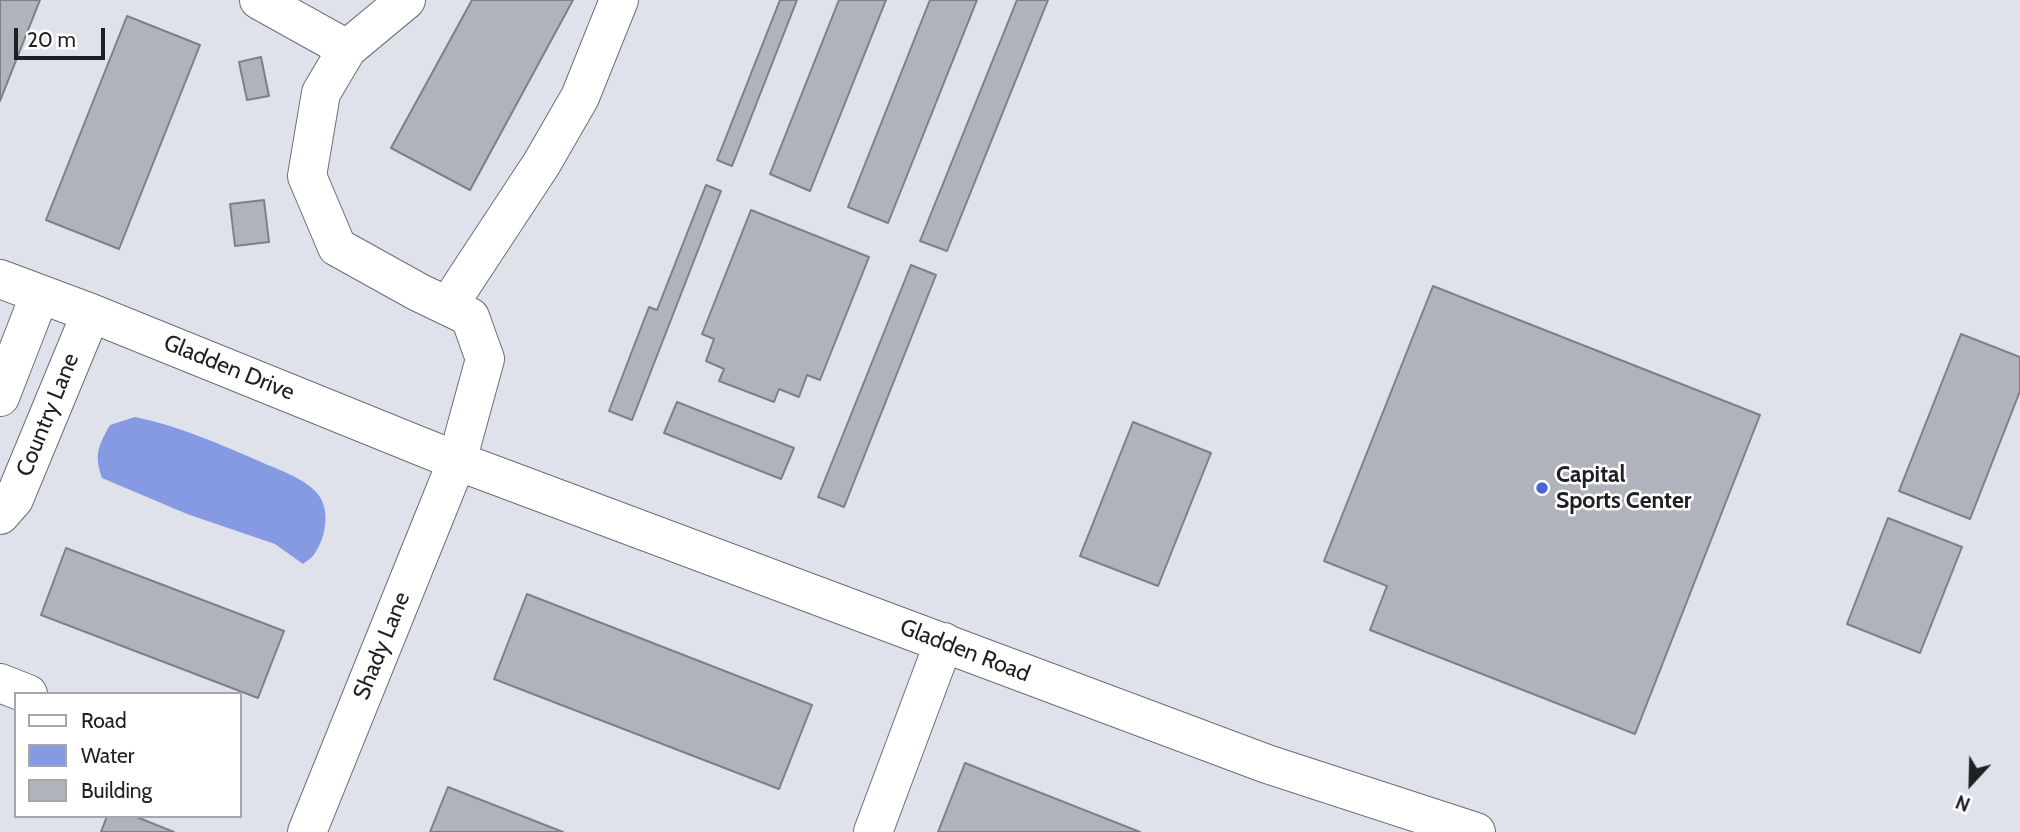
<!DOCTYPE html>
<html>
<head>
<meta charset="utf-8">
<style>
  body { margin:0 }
  #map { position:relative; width:2020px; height:832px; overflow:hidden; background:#dfe2eb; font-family:Cabin,sans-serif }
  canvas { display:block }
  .legend { position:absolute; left:14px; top:692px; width:228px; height:126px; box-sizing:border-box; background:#fff; border:2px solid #a5a6a7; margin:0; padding:9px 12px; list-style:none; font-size:21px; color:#1f2023 }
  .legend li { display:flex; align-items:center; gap:14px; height:35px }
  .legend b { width:35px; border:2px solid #a5a6a7 }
  .north { position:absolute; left:1936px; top:748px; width:70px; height:70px; -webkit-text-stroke:5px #fff; paint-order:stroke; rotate:202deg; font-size:19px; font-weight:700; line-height:28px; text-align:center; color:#1f2023 }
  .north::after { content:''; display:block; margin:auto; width:24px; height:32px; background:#1f2023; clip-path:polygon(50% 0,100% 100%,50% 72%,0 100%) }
  .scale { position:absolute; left:14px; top:28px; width:91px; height:32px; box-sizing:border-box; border:4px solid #1f2023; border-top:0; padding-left:9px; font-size:21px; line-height:24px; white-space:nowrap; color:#1f2023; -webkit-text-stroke:5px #fff; paint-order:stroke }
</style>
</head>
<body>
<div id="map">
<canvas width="2020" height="832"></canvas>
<ul class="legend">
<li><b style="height:9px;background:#fff"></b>Road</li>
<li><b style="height:19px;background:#869ae3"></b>Water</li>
<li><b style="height:19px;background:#b0b3bc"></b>Building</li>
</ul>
<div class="north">N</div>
<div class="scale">20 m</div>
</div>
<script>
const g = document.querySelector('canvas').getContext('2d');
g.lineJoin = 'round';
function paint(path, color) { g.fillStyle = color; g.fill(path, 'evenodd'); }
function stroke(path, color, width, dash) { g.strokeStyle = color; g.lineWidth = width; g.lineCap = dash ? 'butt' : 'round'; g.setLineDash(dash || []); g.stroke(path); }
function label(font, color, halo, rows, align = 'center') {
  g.font = font + ' Cabin,sans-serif'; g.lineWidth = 5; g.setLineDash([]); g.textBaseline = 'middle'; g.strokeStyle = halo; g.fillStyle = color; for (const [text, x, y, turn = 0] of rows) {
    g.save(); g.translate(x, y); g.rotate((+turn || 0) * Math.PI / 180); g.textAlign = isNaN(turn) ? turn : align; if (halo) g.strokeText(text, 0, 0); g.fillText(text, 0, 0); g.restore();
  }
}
paint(new Path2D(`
  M 135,417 C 179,426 220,444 261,462 C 279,470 304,478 317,493 C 331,509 326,537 315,553 C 313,557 307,561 303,564 L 275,544 L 187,514 L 102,478 C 94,455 98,446 110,425 Z`), '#869ae3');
const building = new Path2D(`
  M 0,0 L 40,0 L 0,101 Z
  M 472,0 L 573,0 L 470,190 L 391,148 Z
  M 780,0 L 797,0 L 732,166 L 717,160 Z
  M 839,0 L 886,0 L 810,191 L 770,174 Z
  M 930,0 L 977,0 L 888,223 L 848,207 Z
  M 1017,0 L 1048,0 L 947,251 L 920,241 Z
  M 127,16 L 200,45 L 119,249 L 46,220 Z
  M 261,57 L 269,96 L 247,100 L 239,62 Z
  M 706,185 L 721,191 L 632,420 L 609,411 L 649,307 L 657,310 Z
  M 264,200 L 269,242 L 235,246 L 230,204 Z
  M 751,210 L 869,257 L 820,380 L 807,375 L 799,397 L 779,389 L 774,402 L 719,381 L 724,369 L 706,361 L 714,339 L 702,334 Z
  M 911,265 L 936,275 L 844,507 L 818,497 Z
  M 1433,286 L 1760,415 L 1635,734 L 1370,630 L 1387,586 L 1324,561 Z
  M 1961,334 L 2020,357 L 2020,391 L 1970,519 L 1899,491 Z
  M 677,402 L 794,448 L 781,479 L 664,433 Z
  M 1133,422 L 1211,453 L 1158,586 L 1080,556 Z
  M 1888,518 L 1962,547 L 1920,653 L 1847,624 Z
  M 66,548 L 284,631 L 258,698 L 41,615 Z
  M 527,594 L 812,705 L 779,789 L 494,679 Z
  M 965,763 L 1140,832 L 938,832 Z
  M 448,787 L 563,832 L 430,832 Z
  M 107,816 L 134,816 L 174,832 L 101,832 Z`);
paint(building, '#b0b3bc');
stroke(building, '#7e8089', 2);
const minor = new Path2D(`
  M 259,0 L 347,49
  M 0,279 L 91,313 L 457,461 L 1267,764 L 1476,832
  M 448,306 L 542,163 L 580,97 L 619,0
  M 0,397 L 40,294
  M 0,515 L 14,499 L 91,313
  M 0,683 L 28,694
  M 307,832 L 457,461 L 485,359 L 470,317 L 418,292 L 337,247 L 307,176 L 321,93 L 347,49 L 406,0
  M 873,832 L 944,642`);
stroke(minor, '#6b6e76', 40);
stroke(minor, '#fff', 38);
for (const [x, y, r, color] of [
  [1542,488,7,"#4f63d9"]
]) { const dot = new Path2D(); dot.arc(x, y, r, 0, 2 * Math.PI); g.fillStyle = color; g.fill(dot); stroke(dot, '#fff', 2.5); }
label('23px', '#1f2023', '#fff', [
  ["Gladden Drive",229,368,22],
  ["Country Lane",48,415,-68],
  ["Shady Lane",382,646,-68],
  ["Gladden Road",965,651,21]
]);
label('bold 23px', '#1f2023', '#fff', [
  ["Capital",1556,475],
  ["Sports Center",1556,501]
], 'left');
</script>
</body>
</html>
